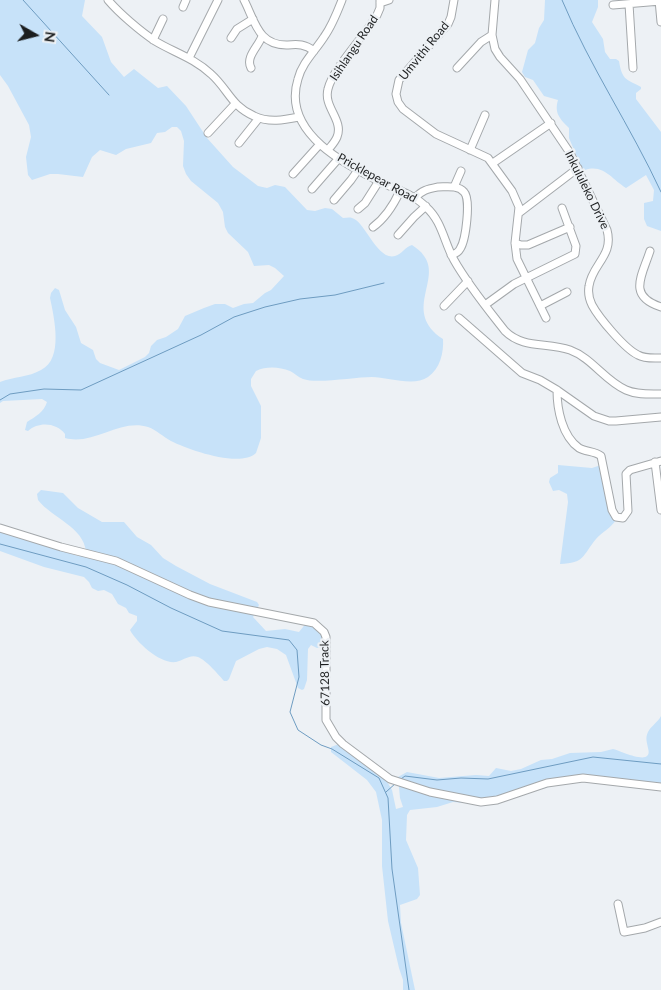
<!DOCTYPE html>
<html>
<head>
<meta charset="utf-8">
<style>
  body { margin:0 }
  #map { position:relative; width:661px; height:990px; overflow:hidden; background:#edf1f5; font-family:Lato,sans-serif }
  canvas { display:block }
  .north { position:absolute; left:10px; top:10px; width:50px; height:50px; -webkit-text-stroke:4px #edf1f5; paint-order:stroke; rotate:98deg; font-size:14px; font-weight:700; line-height:20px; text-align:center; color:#1c1e1f }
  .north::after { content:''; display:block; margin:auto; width:18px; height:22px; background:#1c1e1f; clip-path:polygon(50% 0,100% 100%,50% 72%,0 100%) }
</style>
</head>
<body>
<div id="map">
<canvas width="661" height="990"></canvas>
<div class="north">N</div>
</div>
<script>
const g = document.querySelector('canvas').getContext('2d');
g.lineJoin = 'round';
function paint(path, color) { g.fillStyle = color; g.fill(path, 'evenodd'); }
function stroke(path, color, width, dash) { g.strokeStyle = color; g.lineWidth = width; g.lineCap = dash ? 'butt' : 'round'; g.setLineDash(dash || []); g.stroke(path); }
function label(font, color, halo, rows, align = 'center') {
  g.font = font + ' Lato,sans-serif'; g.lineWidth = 4.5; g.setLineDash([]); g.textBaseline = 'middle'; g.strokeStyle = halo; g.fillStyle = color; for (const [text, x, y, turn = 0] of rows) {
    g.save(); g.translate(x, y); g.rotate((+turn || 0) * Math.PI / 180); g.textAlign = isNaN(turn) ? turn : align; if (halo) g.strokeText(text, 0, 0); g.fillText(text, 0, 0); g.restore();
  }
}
paint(new Path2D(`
  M 0,0 L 85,0 L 82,16 L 102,37 L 111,62 L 124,77 L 134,69 L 158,88 L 167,86 L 186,106 L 207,138 L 233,167 L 258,186 L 267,188 L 275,185 L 285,187 L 307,210 L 315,211 L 325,208 L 332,209 L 343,218 C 346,218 349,217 352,218 C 365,221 377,261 395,256 C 402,254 405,247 412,245 C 416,248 421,251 424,256 C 442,280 402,312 443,339 C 444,352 440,369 428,377 C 414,387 387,377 372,377 C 355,377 317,384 303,379 C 298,377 294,373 290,371 C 279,367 267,366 256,371 L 251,379 L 251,386 L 261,406 L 261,438 L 256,453 C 240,468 189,450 171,441 C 163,437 157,430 148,427 C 120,418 93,446 65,438 L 65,434 C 57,423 39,421 28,431 L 25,430 L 27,422 C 35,417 44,412 47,402 L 42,399 L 3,401 L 0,403 L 0,382 C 13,377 29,377 41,370 C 64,359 54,317 50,298 L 51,293 L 55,288 L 59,290 L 65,310 L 76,327 L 81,343 L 93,350 L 96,359 L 100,363 L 119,370 L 145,357 L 149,353 L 151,346 L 157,340 L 166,337 L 178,329 L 185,316 L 204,308 L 215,304 L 225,304 L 233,308 L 244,304 L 253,303 L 265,293 L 271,290 L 284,276 L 275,268 L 269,265 L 254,266 L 248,252 L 228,233 L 225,227 L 223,212 L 218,203 L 191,181 L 186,174 L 183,166 L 184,141 L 181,131 L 177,127 L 172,127 L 165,132 L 157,133 L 151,143 L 126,149 L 116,155 L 100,150 L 92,157 L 83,177 L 58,174 L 50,174 L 32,180 L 28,175 L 26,157 L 31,137 L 29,125 L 8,86 L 0,75 Z
  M 545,0 L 598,0 L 598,7 L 592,22 L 603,39 L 605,52 L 610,59 L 616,59 L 619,61 C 622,80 626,79 641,87 L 641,89 L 636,93 L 636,99 L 661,132 L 661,231 L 647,226 L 644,219 L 644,203 L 653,201 L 654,190 L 646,175 L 626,188 C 611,179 604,164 585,170 L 582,169 L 569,138 L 569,128 C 560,119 554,113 558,100 L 544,96 L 533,80 L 525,77 L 522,72 L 528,50 L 535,43 L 539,28 L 544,20 Z
  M 558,465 L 592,468 L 601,465 L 616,520 C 611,528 602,532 596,539 C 582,556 585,563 560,564 L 568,502 L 567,494 L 559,490 L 553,491 L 549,482 L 550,478 L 558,473 Z
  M 41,490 L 63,493 L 78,508 L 102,522 L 124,522 L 137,537 L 151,545 L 163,558 L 176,566 L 210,584 L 257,602 L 259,605 L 253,617 L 266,631 L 285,629 L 299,632 L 307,622 L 314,624 L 323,637 L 321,647 L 317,648 L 311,645 L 308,649 L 307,680 L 304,689 L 302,690 L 298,688 L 286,655 L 277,649 L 267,647 L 259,649 L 236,661 L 229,679 L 227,681 L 224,681 C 219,675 206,660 198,657 C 190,654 184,660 176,662 C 160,664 137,643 130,630 L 137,621 L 137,616 L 129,613 L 126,608 L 118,604 L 112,594 L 104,590 L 98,591 L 92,588 L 89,582 L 84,577 L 44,567 L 0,551 L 0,531 L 78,556 L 83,556 L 86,552 C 84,527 52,518 38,500 L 37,494 Z
  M 661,716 L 661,790 L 577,781 L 559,784 L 492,803 L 479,804 L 453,802 L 437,807 L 410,810 L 407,815 L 406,840 L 418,868 L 420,895 L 417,899 L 400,905 L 401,923 L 415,990 L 403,990 L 403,980 L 399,968 L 388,921 L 382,866 L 382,820 L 376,792 L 367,780 L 331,752 L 331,747 L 339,744 L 363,764 L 386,780 L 392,790 L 396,809 L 403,807 L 400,798 L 398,777 L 407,772 L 439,778 L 476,775 L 489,776 L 496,768 L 511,771 L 521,769 L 541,760 L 552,759 L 570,753 L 601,752 L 613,749 C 619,750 654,768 648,748 C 647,742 645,738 648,732 C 651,726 658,722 661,716 Z`), '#c7e2f9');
stroke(new Path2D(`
  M 23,0 L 109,95
  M 562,0 C 590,67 631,127 661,192
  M 0,400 L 10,394 L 44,389 L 81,390 L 201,335 L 234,317 L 265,307 L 300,299 L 335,295 L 384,283
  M 0,544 L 86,567 L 127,585 L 171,608 L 222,631 L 289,640 L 297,650 L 299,677 L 290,712 L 298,730 L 321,745 L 332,749 L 379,778 L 388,798 L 392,869 L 409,990
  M 401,779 L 405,776 L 437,780 L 461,778 L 488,779 L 593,757 L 661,764
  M 386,792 L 396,783`), '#6e9cc1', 1);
const minor = new Path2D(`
  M 108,0 C 119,13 140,31 155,41 C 173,52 194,58 211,74 C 228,89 231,106 254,116 C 269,123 284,120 299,117
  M 244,0 C 255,21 258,46 288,45 C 298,44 305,44 314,51
  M 342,0 C 337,13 332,26 324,37 C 315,51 302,63 298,79 C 281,133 347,166 387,185 C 400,191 416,196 426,207 C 442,221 444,242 454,260 C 468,285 487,308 505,331 C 523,349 547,342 570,350 C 592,358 605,381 626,390 C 637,395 650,394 661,394
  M 454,0 L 451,17 L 448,24 L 399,80 L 396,94 L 398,102 L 403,109 L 436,134 L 488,158 L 512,191 L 519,207 L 515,243 L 517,259 L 546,318
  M 495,0 L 492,35 L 495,49 L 500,57 L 520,79 L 570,153 L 607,230 C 614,256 592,264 589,286 C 588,292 589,299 592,305 C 599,318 625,349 638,355 C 645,359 653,358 661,358
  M 659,0 L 661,22
  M 380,3 L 389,0
  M 629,4 L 633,68
  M 613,5 L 661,1
  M 183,7 L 186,0
  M 231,38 L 237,29 L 253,19
  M 153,40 L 163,19
  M 189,58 L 218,0
  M 251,68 C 245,57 259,46 262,36
  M 457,68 L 481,42 L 492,35
  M 208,133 L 235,104
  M 239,143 L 259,118
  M 328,150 C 331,146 335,142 337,137 C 344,120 323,107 328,89 C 333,68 365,36 377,15 L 380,8 L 380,0
  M 470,150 L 485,115
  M 493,163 L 551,123
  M 293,174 L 320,144
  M 454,187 L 461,171
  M 312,189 L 339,158
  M 415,198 C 422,190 428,189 438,187 C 447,187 458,185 464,192 C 471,199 466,240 460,249 C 458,253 455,254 451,255
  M 334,200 L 351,180 L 358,170
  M 358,209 L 365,203 L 379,181
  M 519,213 L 578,168
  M 373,227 C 384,219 394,204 400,191
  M 398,235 L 414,217 L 426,206
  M 515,243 L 521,245 L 528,245 L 570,227
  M 650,251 C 642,276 627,296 661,307
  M 485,305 L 514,284 L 575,254 L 576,246 L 562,208
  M 444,306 L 468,281
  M 540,306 L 567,292
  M 459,318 L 522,373 L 540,380 L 557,390 L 594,416 L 609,421 L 616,421 L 661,417
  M 557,390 C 557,409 562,436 579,448 C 586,452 595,451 601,456 L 612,510 L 616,517 L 623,518 L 628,511 L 626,474 L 630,470 L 661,461
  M 655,462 L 661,510
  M 0,528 L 61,547 L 116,561 L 190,595 L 209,602 L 314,623 L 324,632 L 326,637 L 326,720 L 336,737 L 343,744 L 390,779 L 430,792 L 481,802 L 497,800 L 547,783 L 583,778 L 661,787
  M 618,904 L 624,932 L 645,928 L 661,922`);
stroke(minor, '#a4a8ab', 9);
stroke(minor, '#fff', 7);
label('12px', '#1c1e1f', '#edf1f5', [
  ["Isihlangu Road",354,48,-56],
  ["Umvithi Road",424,51,-51],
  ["Pricklepear Road",377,178,29],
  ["Inkululeko Drive",587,190,64],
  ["67128 Track",325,673,-91]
]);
</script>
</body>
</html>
